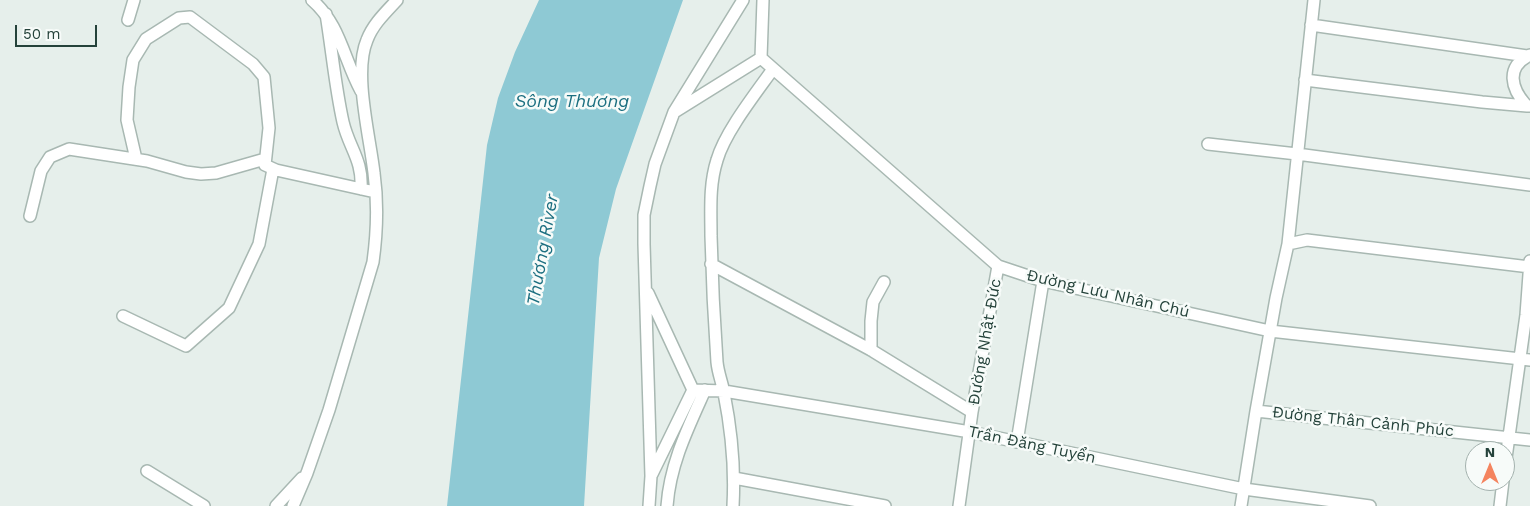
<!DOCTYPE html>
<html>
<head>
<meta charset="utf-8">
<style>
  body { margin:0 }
  #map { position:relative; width:1530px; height:506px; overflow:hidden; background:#e6efeb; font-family:"Work Sans",sans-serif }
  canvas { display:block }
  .north { position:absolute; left:1465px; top:441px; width:50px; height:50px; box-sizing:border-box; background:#f7fbf9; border:1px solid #a3b1ad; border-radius:50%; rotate:0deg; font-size:14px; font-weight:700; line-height:20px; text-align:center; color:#24423a }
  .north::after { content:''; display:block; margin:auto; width:18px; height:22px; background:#f4845f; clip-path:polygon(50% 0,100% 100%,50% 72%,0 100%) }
  .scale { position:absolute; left:15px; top:25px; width:82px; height:22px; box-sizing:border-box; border:2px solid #24423a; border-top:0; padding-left:6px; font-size:15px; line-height:18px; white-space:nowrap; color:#24423a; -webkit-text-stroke:4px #f7fbf9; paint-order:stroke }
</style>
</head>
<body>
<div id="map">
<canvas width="1530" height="506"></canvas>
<div class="north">N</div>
<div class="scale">50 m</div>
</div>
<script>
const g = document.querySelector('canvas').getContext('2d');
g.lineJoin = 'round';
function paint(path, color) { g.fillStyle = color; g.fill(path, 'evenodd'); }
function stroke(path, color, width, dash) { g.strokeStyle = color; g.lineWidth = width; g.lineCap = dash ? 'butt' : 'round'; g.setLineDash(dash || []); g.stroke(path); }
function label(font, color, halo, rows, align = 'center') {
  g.font = font + ' "Work Sans",sans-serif'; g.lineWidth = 5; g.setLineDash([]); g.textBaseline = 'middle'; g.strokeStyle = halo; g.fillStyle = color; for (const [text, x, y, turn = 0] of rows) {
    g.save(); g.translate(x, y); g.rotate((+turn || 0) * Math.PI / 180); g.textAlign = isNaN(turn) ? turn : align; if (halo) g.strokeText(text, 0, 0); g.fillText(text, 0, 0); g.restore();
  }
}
paint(new Path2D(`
  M 539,0 L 683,0 L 616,189 L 599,258 L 584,506 L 447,506 L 487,145 L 498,98 L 515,52 Z`), '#8ec9d4');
const minor = new Path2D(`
  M 312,0 C 340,24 344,60 361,91
  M 326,14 C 332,50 335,86 343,122 C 349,148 363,160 361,189
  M 128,20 L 134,0
  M 1311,25 L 1527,56
  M 1530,55 C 1505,67 1511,89 1527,106 L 1530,106
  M 761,58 L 998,266 L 1043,281 L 1270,331 L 1530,360
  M 1305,80 L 1482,102 L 1527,106
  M 676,111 L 761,58 L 763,0
  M 1208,144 L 1297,154 L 1530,185
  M 136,159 L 127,120 L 129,87 L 133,60 L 146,39 L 179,18 L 190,17 L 253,64 L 264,77 L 269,128 L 265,165 L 276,170 L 375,192
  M 30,216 L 41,171 L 50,157 L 69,149 L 147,161 L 186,172 L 201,174 L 216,173 L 265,159
  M 1288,244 L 1307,240 L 1530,267
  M 711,264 L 871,350 L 972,412
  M 648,293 L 693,390 L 652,474
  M 123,316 L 186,346 L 229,308 L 259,244 L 273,169
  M 871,350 L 871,321 L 873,302 L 884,282
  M 693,390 L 724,391 L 970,432 L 1244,489 L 1370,506
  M 1256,411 L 1530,440
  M 1017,442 L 1043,281
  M 1505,465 L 1526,315 L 1530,261
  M 147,471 L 204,506
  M 734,478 L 885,506
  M 276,506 L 302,478
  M 293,506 L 307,473 L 329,410 L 373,262 C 377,233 378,202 374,173 C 370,137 353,73 367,40 C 373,24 386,12 397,0
  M 649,506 L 651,476 L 644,244 L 644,215 L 650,186 L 655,164 L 674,112 L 743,0
  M 667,506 C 670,464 688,428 705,390
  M 733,506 C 735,470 731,428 724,393 C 722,382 718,373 717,362 C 714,320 712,278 711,236 C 711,210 709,185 717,160 C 725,132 756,93 773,69
  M 959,506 L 972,412 L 998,266
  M 1241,506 L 1256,411 L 1276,298 L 1288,244 L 1314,0
  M 1500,506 L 1503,481`);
stroke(minor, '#a8b8b2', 14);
stroke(minor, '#fff', 11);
label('16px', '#24423a', '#f7fbf9', [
  ["Đường Lưu Nhân Chú",1108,294,13],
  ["Đường Nhật Đức",985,342,-80],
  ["Đường Thân Cảnh Phúc",1363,422,6],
  ["Trần Đăng Tuyển",1032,445,12]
]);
label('italic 18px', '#1c6f80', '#f7fbf9', [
  ["Sông Thương",572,102],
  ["Thương River",543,250,-80]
]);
</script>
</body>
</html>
